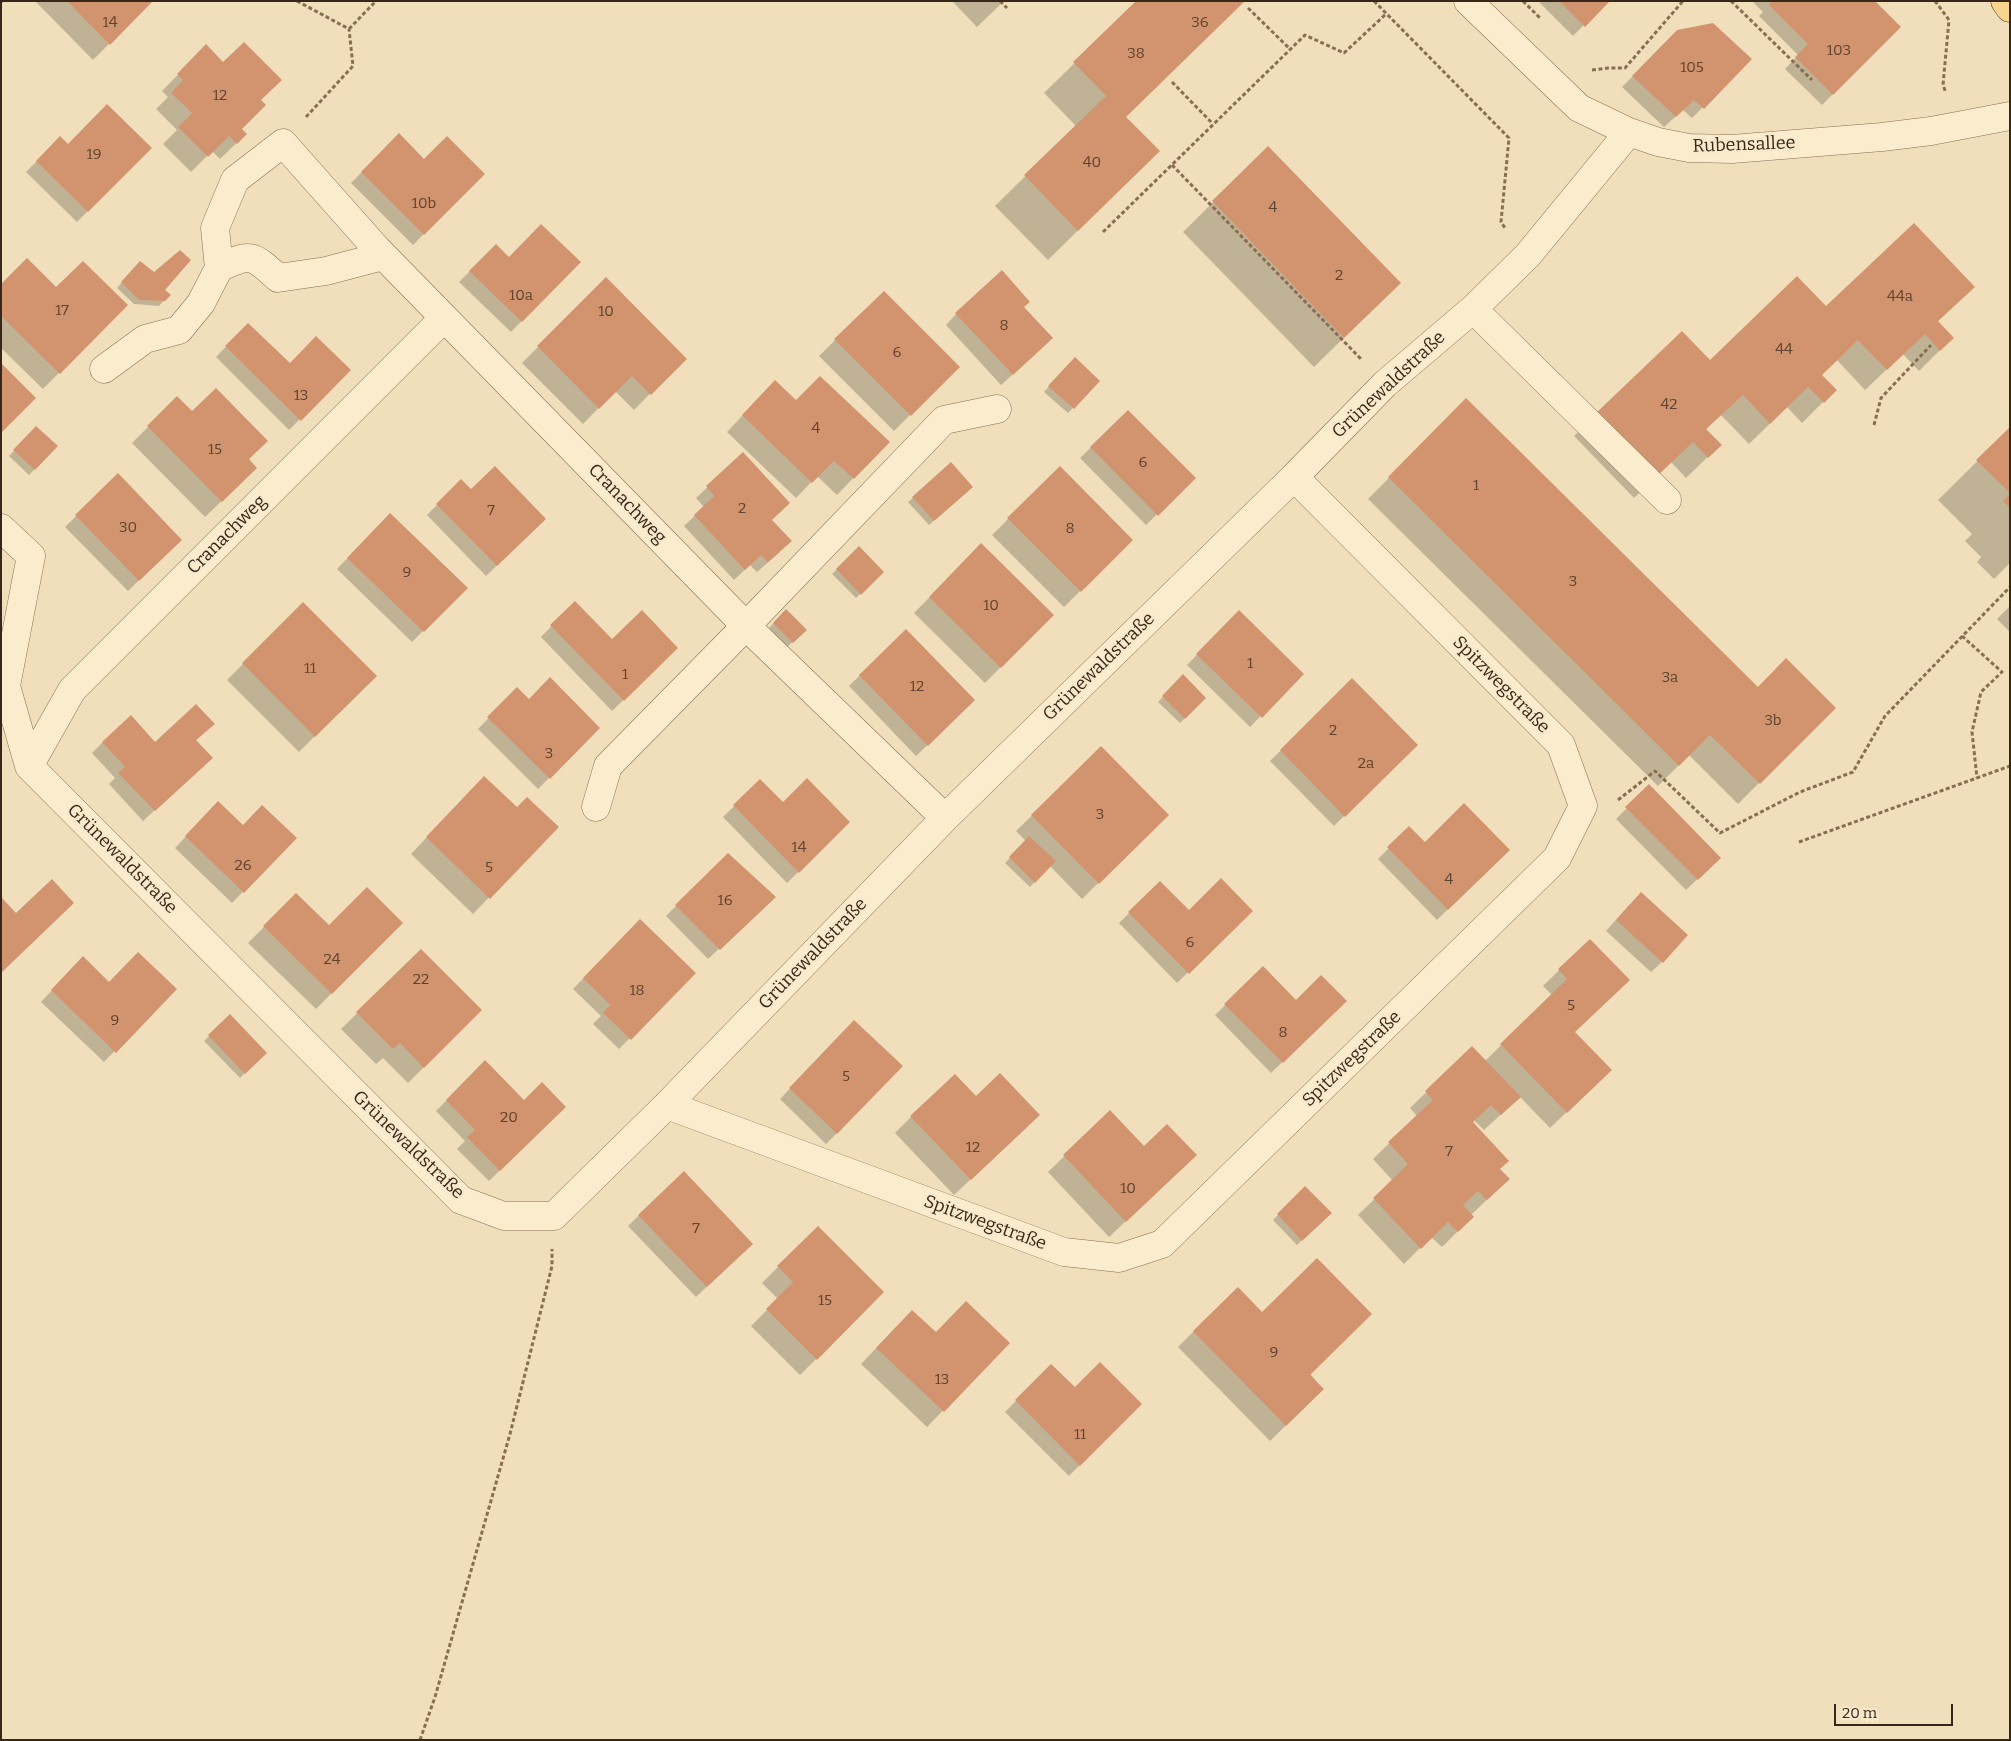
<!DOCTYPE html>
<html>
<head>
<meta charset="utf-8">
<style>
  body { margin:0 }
  #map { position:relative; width:2011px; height:1741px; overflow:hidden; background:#f1dfbb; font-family:Bitter,serif }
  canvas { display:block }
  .frame { position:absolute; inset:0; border:2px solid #37271a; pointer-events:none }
  .scale { position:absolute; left:1834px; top:1704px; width:119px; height:22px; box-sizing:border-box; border:2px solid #37271a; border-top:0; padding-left:6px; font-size:15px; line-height:18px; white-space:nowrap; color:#37271a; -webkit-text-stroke:4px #f8e9cb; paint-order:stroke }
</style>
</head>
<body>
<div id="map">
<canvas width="2011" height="1741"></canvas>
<div class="frame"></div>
<div class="scale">20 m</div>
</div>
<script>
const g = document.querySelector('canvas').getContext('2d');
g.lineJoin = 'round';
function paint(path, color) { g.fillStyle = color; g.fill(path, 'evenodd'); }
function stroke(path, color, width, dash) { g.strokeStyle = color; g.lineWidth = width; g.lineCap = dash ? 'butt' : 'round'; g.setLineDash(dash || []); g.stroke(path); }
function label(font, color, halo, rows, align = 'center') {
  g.font = font + ' Bitter,serif'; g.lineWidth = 4.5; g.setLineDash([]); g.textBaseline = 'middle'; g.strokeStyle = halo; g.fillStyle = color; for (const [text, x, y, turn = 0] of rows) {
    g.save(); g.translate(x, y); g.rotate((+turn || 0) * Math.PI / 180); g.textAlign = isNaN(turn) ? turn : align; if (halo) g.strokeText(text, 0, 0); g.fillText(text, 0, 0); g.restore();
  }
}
paint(new Path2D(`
  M 35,1 L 152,1 L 93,60 Z
  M 952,1 L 1004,1 L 977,27 Z
  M 1138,1 L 1125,118 L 1128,181 L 1048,260 L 995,206 L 1076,126 L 1044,93 Z
  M 1538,1 L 1608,1 L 1573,36 Z
  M 1752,1 L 1874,1 L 1899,27 L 1822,105 L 1785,69 L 1798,55 L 1759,16 L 1763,12 Z
  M 1678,31 L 1750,60 L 1692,118 L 1683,110 L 1664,127 L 1622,87 Z
  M 206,46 L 259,100 L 241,129 L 246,134 L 220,159 L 212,151 L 191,172 L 163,144 L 177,130 L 156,109 L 168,97 L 162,91 Z
  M 399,135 L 424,160 L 483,174 L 413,245 L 351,183 Z
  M 60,138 L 68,146 L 150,148 L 77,222 L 26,172 Z
  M 1268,148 L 1369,313 L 1314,367 L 1183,232 Z
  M 496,245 L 509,258 L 579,262 L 511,332 L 459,282 Z
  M 135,267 L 169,295 L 159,306 L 134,304 L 117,288 Z
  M 606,279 L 685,358 L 634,410 L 615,391 L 583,424 L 522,363 Z
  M 1,286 L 56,289 L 126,305 L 43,389 L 1,348 Z
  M 884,292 L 958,367 L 894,431 L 819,356 Z
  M 1022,307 L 1041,349 L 1001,385 L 946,325 L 956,314 Z
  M 1826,308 L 1952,308 L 1937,322 L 1952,338 L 1919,371 L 1903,354 L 1865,390 L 1837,360 L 1821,375 L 1835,390 L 1802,423 L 1787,407 L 1749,444 L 1721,415 L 1705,430 L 1720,445 L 1686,478 L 1671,462 L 1634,498 L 1574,436 L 1595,415 Z
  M 248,324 L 290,365 L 349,370 L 289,430 L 216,357 Z
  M 1070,363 L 1098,381 L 1068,413 L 1044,392 Z
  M 177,398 L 256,468 L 205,517 L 132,443 Z
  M 759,398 L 796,402 L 888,442 L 837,495 L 817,476 L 796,498 L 727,432 Z
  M 1466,400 L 1758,689 L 1834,708 L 1738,804 L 1689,755 L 1658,786 L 1368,499 Z
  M 1128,411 L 1194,478 L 1146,525 L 1080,458 Z
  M 36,428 L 56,447 L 29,475 L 9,456 Z
  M 2010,429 L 2010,563 L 1994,579 L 1977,562 L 1981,557 L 1965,541 L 1972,534 L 1938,500 Z
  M 743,454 L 770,520 L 780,552 L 757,572 L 750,565 L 734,580 L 684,526 L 704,507 L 696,498 Z
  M 1060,468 L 1131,540 L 1064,607 L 992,535 Z
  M 118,475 L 180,540 L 128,591 L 65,527 Z
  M 461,481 L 471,491 L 545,519 L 486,576 L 427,515 Z
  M 967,492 L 929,525 L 908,502 L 913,498 Z
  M 390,514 L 466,588 L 412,642 L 337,569 Z
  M 981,545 L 1052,615 L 985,683 L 914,613 Z
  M 859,548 L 882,572 L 856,598 L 832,574 Z
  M 575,602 L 612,641 L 677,648 L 612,711 L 541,637 Z
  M 303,604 L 375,676 L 299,752 L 227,680 Z
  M 2010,606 L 2010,632 L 1997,619 Z
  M 786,610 L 806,630 L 787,647 L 769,628 Z
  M 1239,612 L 1302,674 L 1250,727 L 1187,665 Z
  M 906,630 L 974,700 L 916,756 L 849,686 Z
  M 1183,676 L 1205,698 L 1180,723 L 1158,702 Z
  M 1352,680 L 1416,745 L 1334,826 L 1270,761 Z
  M 517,689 L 529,701 L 599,728 L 538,789 L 478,729 Z
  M 203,734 L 195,741 L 200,768 L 143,821 L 109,784 L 115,778 L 92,753 L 103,742 L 155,744 Z
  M 1101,748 L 1167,815 L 1082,899 L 1050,866 L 1030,887 L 1005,863 L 1026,841 L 1016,831 Z
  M 760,781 L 783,803 L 849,822 L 787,883 L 723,817 Z
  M 1649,786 L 1719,858 L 1686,890 L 1616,819 Z
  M 468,794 L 517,809 L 557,827 L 473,914 L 411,854 Z
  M 208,813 L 243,826 L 295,838 L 232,903 L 175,848 Z
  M 1409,828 L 1425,844 L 1508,850 L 1437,920 L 1378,859 Z
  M 728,854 L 763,908 L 708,959 L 666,916 Z
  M 1160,883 L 1189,912 L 1251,911 L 1177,983 L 1119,923 Z
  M 296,895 L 329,927 L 401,923 L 316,1009 L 248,943 Z
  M 1630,904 L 1662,962 L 1651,972 L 1606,931 Z
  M 629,931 L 694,973 L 619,1049 L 593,1024 L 601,1016 L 573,989 Z
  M 1590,940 L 1574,1032 L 1594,1086 L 1550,1128 L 1520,1097 L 1484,1130 L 1474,1120 L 1472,1123 L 1499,1170 L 1492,1195 L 1471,1215 L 1473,1216 L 1442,1247 L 1431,1237 L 1404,1264 L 1358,1215 L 1393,1181 L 1373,1159 L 1417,1116 L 1410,1108 L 1472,1048 L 1485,1061 L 1552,995 L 1543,986 Z
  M 421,950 L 481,1010 L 408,1083 L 383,1058 L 376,1064 L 341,1029 Z
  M 1263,968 L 1296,1002 L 1345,1001 L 1271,1073 L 1215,1015 Z
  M 72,969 L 109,983 L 175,989 L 104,1062 L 41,1002 Z
  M 230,1016 L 265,1053 L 240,1078 L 204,1041 Z
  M 844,1032 L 837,1133 L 826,1144 L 780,1099 Z
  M 485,1062 L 524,1102 L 565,1107 L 489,1181 L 457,1149 L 465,1141 L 436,1111 Z
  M 1110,1112 L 1144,1148 L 1179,1171 L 1109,1237 L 1048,1172 Z
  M 911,1117 L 1022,1131 L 954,1195 L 895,1133 Z
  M 684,1173 L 741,1254 L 696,1297 L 628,1226 Z
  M 1305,1188 L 1330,1213 L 1297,1245 L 1273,1220 Z
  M 818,1227 L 883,1292 L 800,1375 L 751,1326 L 778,1299 L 762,1283 Z
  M 1237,1288 L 1323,1389 L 1270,1441 L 1178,1347 Z
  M 896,1327 L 935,1333 L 1008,1343 L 927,1427 L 861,1364 Z
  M 1051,1365 L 1075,1389 L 1140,1404 L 1069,1476 L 1005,1412 Z`), '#0003');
paint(new Path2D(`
  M 67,1 L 153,1 L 110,45 Z
  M 1136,1 L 1245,1 L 1126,117 L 1160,151 L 1078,231 L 1024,175 L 1106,96 L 1073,62 Z
  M 1559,1 L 1610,1 L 1585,27 Z
  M 1772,1 L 1875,1 L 1901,27 L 1833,95 L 1795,57 L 1808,44 L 1769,5 Z
  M 1713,23 L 1752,59 L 1704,109 L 1694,100 L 1676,117 L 1632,76 L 1677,30 Z
  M 244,42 L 282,80 L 261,100 L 266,105 L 242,129 L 247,134 L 237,144 L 229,136 L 208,157 L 178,127 L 192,113 L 171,93 L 183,80 L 177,74 L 206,44 L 223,62 Z
  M 107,104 L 152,148 L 88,212 L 36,161 L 60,136 L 68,144 Z
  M 399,133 L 424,159 L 447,136 L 485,174 L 424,235 L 361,172 Z
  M 1268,146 L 1401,283 L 1344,338 L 1212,201 Z
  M 1914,223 L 1975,287 L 1938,321 L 1954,338 L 1940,351 L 1925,334 L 1887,370 L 1858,340 L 1822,375 L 1837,390 L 1824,403 L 1808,387 L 1770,424 L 1743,395 L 1706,429 L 1722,445 L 1708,458 L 1693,442 L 1655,478 L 1594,415 L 1682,331 L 1710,360 L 1797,276 L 1826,306 Z
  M 541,224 L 581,262 L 522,322 L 469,271 L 496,244 L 509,257 Z
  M 180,250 L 191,260 L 165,290 L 171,295 L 165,301 L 139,300 L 121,282 L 140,261 L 154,272 Z
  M 27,258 L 56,287 L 83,261 L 128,305 L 60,374 L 1,316 L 1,284 Z
  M 1002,270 L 1030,302 L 1024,307 L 1053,338 L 1013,375 L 955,313 Z
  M 606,277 L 687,359 L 651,395 L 632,376 L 599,409 L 537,346 Z
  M 884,291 L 960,367 L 911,416 L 834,339 Z
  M 248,323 L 290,363 L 316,336 L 351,370 L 301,421 L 225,346 Z
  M 1075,357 L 1100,381 L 1074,409 L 1048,386 Z
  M 1,363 L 36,398 L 1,433 Z
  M 820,376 L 890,442 L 854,479 L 834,461 L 812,483 L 742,415 L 775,380 L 796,400 Z
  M 216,388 L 268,441 L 249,459 L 257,468 L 222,502 L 147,426 L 177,396 L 192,411 Z
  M 1466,398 L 1758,687 L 1786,658 L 1836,708 L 1760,784 L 1710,735 L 1679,766 L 1388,477 Z
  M 1128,410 L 1196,478 L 1158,516 L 1090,447 Z
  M 36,426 L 58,446 L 35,470 L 13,450 Z
  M 2010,427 L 2010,493 L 1976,460 Z
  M 743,452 L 790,503 L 772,520 L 792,541 L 768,562 L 761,555 L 745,570 L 694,515 L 714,496 L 706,486 Z
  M 951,462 L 973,487 L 934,521 L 912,497 Z
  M 495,466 L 546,519 L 497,566 L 436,504 L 461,479 L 471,489 Z
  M 1060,466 L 1133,540 L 1081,592 L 1007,518 Z
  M 118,473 L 182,540 L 139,581 L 75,515 Z
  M 2010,494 L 2010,508 L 2003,501 Z
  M 390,513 L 468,588 L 424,632 L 347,558 Z
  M 981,543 L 1054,615 L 1001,668 L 929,597 Z
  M 859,546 L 884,572 L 861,595 L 836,569 Z
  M 575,601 L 612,639 L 642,610 L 678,648 L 624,701 L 550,625 Z
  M 303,602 L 377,676 L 315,737 L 242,663 Z
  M 786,609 L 807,630 L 793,643 L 773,623 Z
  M 1239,610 L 1304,674 L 1262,718 L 1196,654 Z
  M 906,629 L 975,700 L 928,746 L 859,675 Z
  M 1183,674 L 1206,698 L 1185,719 L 1162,696 Z
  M 550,677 L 600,728 L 550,779 L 487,717 L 517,687 L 529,699 Z
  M 1352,678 L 1418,745 L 1345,817 L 1280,750 Z
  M 196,704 L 215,724 L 196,740 L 213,758 L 155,811 L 118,773 L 125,767 L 102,742 L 131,715 L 155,742 Z
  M 1101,746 L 1169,815 L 1099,884 L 1031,815 Z
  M 484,776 L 517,807 L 527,797 L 559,827 L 490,899 L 426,837 Z
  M 807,778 L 850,822 L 799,873 L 733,805 L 760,779 L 783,802 Z
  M 1649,784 L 1721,858 L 1698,880 L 1625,807 Z
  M 218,801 L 243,825 L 262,805 L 297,838 L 244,893 L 185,836 Z
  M 1464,803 L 1510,850 L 1448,910 L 1387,847 L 1409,826 L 1425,842 Z
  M 1029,836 L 1056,861 L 1035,883 L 1009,857 Z
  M 728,853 L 776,897 L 720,950 L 675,905 Z
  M 1221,878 L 1253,911 L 1189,974 L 1128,912 L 1160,881 L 1189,910 Z
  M 52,879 L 74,903 L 1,973 L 1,897 L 16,913 Z
  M 367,887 L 403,923 L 332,994 L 263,926 L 296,893 L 329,925 Z
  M 1641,892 L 1688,935 L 1663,963 L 1616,920 Z
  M 640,919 L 696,973 L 631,1040 L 603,1013 L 610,1005 L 583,978 Z
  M 1590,939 L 1630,980 L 1575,1032 L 1612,1070 L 1567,1113 L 1500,1044 L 1567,979 L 1558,969 Z
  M 421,949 L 482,1010 L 424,1068 L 400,1043 L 393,1049 L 356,1012 Z
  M 138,952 L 177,989 L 116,1053 L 51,990 L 83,956 L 109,982 Z
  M 1263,966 L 1296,1000 L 1321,975 L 1347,1001 L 1283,1063 L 1224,1004 Z
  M 230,1014 L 267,1053 L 245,1074 L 208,1035 Z
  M 854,1020 L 903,1066 L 837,1134 L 789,1088 Z
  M 1472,1046 L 1521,1097 L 1501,1115 L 1491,1105 L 1473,1122 L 1509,1161 L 1500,1169 L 1510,1179 L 1487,1200 L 1478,1191 L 1463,1205 L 1474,1217 L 1458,1232 L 1448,1222 L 1421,1249 L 1373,1198 L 1408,1164 L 1388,1142 L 1433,1100 L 1425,1091 Z
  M 485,1060 L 524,1100 L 542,1082 L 566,1107 L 500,1171 L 467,1137 L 475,1130 L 446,1100 Z
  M 1000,1073 L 1040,1115 L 971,1180 L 910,1116 L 955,1074 L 976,1096 Z
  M 1110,1110 L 1144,1146 L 1167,1124 L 1197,1155 L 1126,1222 L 1063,1155 Z
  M 684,1171 L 753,1244 L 707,1287 L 638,1215 Z
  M 1305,1186 L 1332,1213 L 1302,1241 L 1277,1214 Z
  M 818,1226 L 884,1292 L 817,1360 L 766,1309 L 793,1282 L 777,1266 Z
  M 1317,1258 L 1372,1314 L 1310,1375 L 1324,1389 L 1286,1426 L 1193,1331 L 1238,1287 L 1262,1312 Z
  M 966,1301 L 1010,1343 L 944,1412 L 876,1348 L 912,1310 L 936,1332 Z
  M 1100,1362 L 1142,1404 L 1080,1466 L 1015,1400 L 1051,1364 L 1075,1387 Z`), '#d2946e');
const minor = new Path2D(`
  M 1468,1 L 1579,108 L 1629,132 L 1658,142 L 1689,148 L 1732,149 L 1882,137 L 1931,131 L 2010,116
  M 219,268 C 251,253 252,254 278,278 L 326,271 L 383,256
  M 1473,309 L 1667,500
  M 104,369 L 145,339 L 179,330 L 201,303 L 219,268 L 215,228 L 235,180 L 283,143 L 377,249 L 746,626 L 945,818
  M 1,528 L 31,556 L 6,686 L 1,686
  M 6,686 L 29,766 L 461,1200 L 504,1216 L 554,1216 L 667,1105 L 945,818 L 1294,477 L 1385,384 L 1473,309 L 1528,255 L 1629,132
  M 29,766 L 72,690 L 444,318
  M 596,807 L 608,766 L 746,626 L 944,420 L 997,409
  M 667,1105 L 1064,1252 L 1119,1258 L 1162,1244 L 1557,858 L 1583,806 L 1561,745 L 1294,477`);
const major = new Path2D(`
  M 2005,1 L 2010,8`);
stroke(minor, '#896e54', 29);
stroke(major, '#563c29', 29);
stroke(new Path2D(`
  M 297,1 L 349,29
  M 1000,1 L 1007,8
  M 1374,1 L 1509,138 L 1501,222 L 1505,228
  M 1523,1 L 1540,18
  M 1731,1 L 1812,80
  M 1935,1 L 1949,20 L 1943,85 L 1946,93
  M 1,2 L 2,1
  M 1248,8 L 1290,49
  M 349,29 L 376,1
  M 1592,70 L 1608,68 L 1625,68 L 1683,1
  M 1172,82 L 1213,124
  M 306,117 L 353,66 L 349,29
  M 1172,165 L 1361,359
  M 1103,232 L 1305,35 L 1344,53 L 1386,14
  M 1874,425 L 1881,398 L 1931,345
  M 1962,636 L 2002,672 L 1981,692 L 1972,732 L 1977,778
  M 1618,800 L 1655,771 L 1720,833 L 1800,792 L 1853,772 L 1885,716 L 2010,587
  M 1799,842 L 2010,766
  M 420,1740 L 435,1697 L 510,1434 L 552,1266 L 552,1249`), '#896e54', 3, [4, 2.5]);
stroke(minor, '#fbecce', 28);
stroke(major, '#f8d48e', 28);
label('15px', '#5e422f', null, [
  ["14",110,23],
  ["36",1200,23],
  ["103",1839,51],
  ["38",1136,54],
  ["105",1692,68],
  ["12",220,96],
  ["19",94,155],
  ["40",1092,163],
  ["10b",424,204],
  ["4",1273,208],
  ["2",1339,276],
  ["10a",521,296],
  ["44a",1900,297],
  ["17",62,311],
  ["10",606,312],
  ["8",1004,326],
  ["44",1784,350],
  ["6",897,353],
  ["13",301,396],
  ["42",1669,405],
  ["4",816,429],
  ["15",215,450],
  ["6",1143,463],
  ["1",1476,486],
  ["2",742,509],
  ["7",491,511],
  ["30",128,528],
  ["8",1070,529],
  ["9",407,573],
  ["3",1573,582],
  ["10",991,606],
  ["1",1250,664],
  ["11",310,669],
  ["1",625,675],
  ["3a",1670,678],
  ["12",917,687],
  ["3b",1773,721],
  ["2",1333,731],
  ["3",549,754],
  ["2a",1366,764],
  ["3",1100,815],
  ["14",799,848],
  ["26",243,866],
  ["5",489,868],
  ["4",1449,880],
  ["16",725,901],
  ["6",1190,943],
  ["24",332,960],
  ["22",421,980],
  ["18",637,991],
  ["5",1571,1006],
  ["9",115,1021],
  ["8",1283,1033],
  ["5",846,1077],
  ["20",509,1118],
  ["12",973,1148],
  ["7",1449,1152],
  ["10",1128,1189],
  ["7",696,1229],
  ["15",825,1301],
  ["9",1274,1353],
  ["13",942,1380],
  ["11",1080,1435]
]);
label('18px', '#37271a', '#f8e9cb', [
  ["Rubensallee",1744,145,-2],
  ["Grünewaldstraße",1389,385,-43],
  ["Cranachweg",627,504,46],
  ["Cranachweg",227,535,-45],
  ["Grünewaldstraße",1099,667,-44],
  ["Spitzwegstraße",1501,685,45],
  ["Grünewaldstraße",122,859,45],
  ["Grünewaldstraße",813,954,-46],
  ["Spitzwegstraße",1352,1059,-44],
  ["Grünewaldstraße",408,1145,44],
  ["Spitzwegstraße",985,1223,20]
]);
</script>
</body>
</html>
